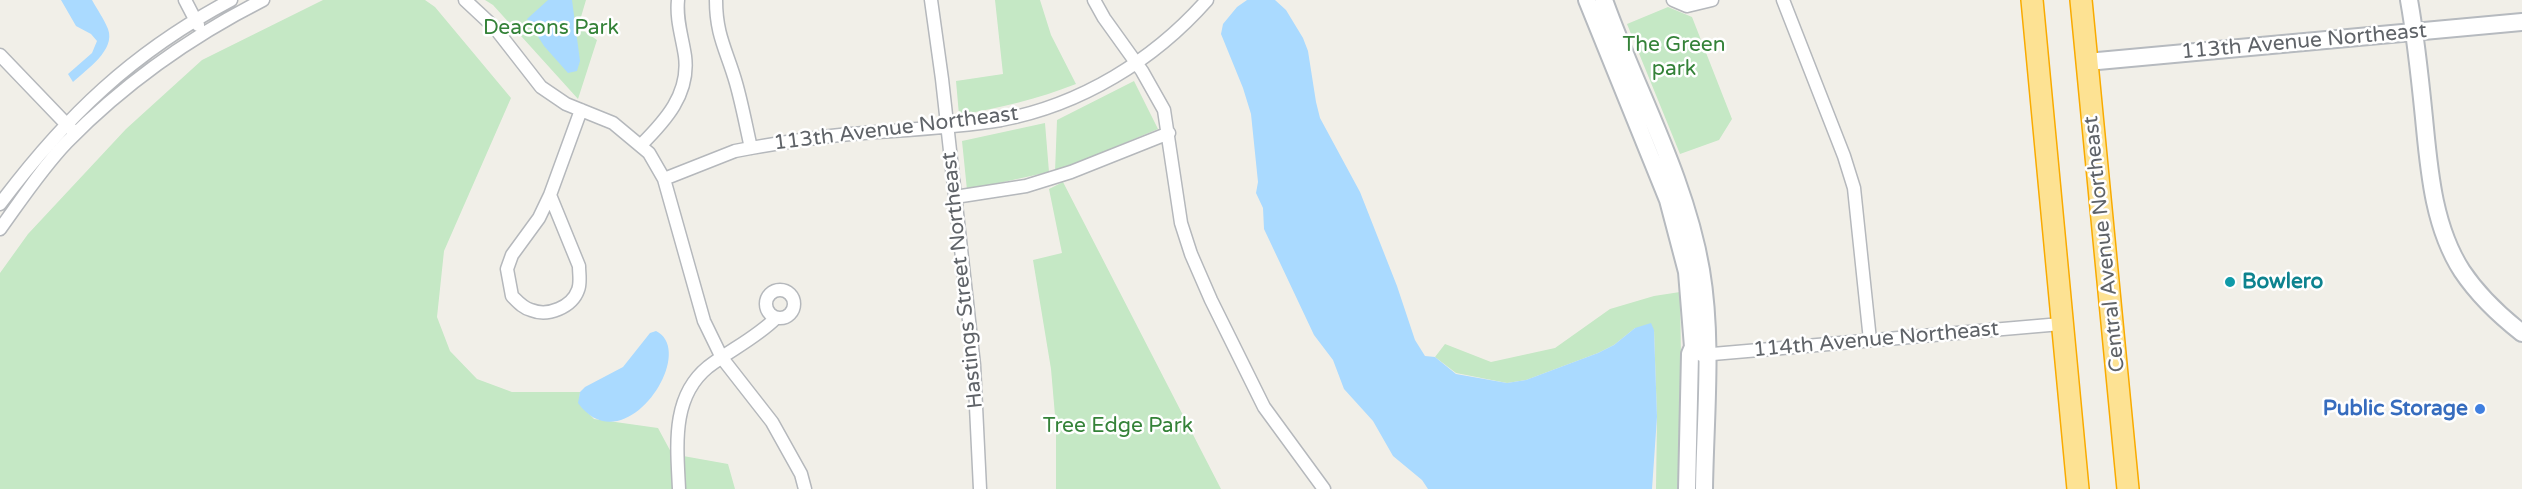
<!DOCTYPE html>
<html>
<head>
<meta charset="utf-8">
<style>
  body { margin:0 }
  canvas { display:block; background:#f1efe8 }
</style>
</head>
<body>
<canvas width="2522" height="489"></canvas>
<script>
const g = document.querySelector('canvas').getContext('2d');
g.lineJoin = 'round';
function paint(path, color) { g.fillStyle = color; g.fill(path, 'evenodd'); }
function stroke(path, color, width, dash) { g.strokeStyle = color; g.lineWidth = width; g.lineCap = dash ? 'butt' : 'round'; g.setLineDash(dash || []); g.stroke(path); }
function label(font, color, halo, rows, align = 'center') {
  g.font = font + ' "Varela Round",sans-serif'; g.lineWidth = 5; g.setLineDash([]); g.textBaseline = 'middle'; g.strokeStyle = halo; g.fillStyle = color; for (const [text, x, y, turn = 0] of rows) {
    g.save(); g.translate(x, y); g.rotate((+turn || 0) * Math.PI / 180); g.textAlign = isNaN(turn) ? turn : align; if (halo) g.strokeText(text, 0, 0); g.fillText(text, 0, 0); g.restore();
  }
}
paint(new Path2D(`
  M 323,0 L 425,0 L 435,7 L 511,98 L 444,251 L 437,317 L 450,351 L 477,379 L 512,392 L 580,392 L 579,403 L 594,419 L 658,428 L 672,454 L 728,464 L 735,489 L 0,489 L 0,273 L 28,234 L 126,129 L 202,60 Z
  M 485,0 L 586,0 L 578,27 L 597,40 L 578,99 L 493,5 Z
  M 995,0 L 1040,0 L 1051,35 L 1076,84 C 1038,99 1000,108 959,115 L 956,81 L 1003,74 Z
  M 1668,7 L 1692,17 L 1732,119 L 1719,140 L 1680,154 L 1627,24 Z
  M 1134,81 L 1158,129 L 1055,172 L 1057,120 Z
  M 1045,123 L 1049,172 L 967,190 L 962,141 Z
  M 1063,182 L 1221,489 L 1056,489 L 1056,427 L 1051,369 L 1033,260 L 1062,253 L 1049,189 Z
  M 1680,292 L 1683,489 L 1656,489 L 1657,417 L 1654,330 L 1635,328 L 1614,345 L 1598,353 L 1526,380 L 1507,383 L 1456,373 L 1435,357 L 1445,344 L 1491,362 L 1555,348 L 1610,309 L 1654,296 Z`), '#c5e8c5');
paint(new Path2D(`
  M 61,0 L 92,0 C 97,9 104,19 108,29 C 116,50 86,70 73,82 L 68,74 L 92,53 L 97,41 L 91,34 L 76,26 Z
  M 548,0 L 572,0 L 580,61 L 577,71 L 568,73 L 544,46 L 527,19 Z
  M 1247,0 L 1275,0 L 1286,10 L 1303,38 L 1308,51 L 1316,102 L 1320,118 L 1360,192 L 1397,286 L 1415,340 L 1425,356 L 1435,357 L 1456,374 L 1507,383 L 1526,380 L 1598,353 L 1614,345 L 1635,328 L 1651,323 L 1654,330 L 1657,417 L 1652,489 L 1428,489 L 1422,480 L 1393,456 L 1373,421 L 1344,389 L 1333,360 L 1314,335 L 1264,229 L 1263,208 L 1256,193 L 1258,182 L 1251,114 L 1243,88 L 1221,34 L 1223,24 L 1237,7 Z
  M 656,331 C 699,352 624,466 578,403 L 580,392 L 585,387 L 623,367 L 650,333 Z`), '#aadaff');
const street = new Path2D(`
  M 185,0 L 198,25
  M 465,0 L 495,28 L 541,87 L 566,104 L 613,123 L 649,153 L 664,179 L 704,321 L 722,358 L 772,422 L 801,474 L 805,489
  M 716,0 C 716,36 727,51 736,83 C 742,104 746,126 751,148
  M 931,0 L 942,79 L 974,365 L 980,489
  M 1094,0 L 1104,18 L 1142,71 L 1164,110 L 1181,223 L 1191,254 L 1211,300 L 1264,407 L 1324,489
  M 1673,0 L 1687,6 L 1712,0
  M 1783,0 L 1844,156 L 1854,188 L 1870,340
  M 0,55 L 72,130
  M 641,145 C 665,121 690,94 685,56 C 682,36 676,20 678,0
  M 664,179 L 735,151 L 751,148 C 785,142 818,137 851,134 C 901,130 952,128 1001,120 C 1081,105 1154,60 1207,0
  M 550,195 L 579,266 C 579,274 581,283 578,290 C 572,307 548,317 531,310 C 523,308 518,302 512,296 L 507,269 L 512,255 L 539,218 L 550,195 L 581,110
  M 955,197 L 1026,186 L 1071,172 L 1169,133
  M 0,204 C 66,116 133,52 231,0
  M 0,229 C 21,200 42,168 67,142 C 125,83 190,37 263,0
  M766 304a14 14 0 1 1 28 0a14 14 0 1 1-28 0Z
  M 1701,355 L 2061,324
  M 679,489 C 677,446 671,397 708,367 C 730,350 756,338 776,318`);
const secondary = new Path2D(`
  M 1587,0 L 1668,200 L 1687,272 L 1693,347 L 1690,354 L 1687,489
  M 1604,0 C 1636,90 1685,176 1701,270 C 1713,341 1705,417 1704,489
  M 2409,0 C 2416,39 2420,78 2424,118 C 2429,169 2433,226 2462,271 C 2478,295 2499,315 2522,333
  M 2087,62 L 2522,22`);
const highway = new Path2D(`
  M 2032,0 L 2078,489
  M 2081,0 L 2128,489`);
stroke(street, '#b5b8bc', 15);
stroke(secondary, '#b6babf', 20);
stroke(highway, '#f9ab00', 24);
stroke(street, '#fff', 12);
stroke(secondary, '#fff', 16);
stroke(highway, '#fde293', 21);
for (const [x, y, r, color] of [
  [2230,282,6,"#0f9aa8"],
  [2480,409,6,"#3f7fe0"]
]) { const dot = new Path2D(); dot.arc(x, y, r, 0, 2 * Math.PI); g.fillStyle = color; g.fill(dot); stroke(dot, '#fff', 2); }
label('21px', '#348238', '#fff', [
  ["Deacons Park",551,28],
  ["The Green",1674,45],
  ["park",1674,69],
  ["Tree Edge Park",1118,426]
]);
label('21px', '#5f6368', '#fff', [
  ["113th Avenue Northeast",2304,42,-5],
  ["113th Avenue Northeast",896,129,-7],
  ["Central Avenue Northeast",2105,244,-96],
  ["Hastings Street Northeast",963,280,-96],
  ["114th Avenue Northeast",1876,340,-5]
]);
label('bold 21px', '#0d838f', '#fff', [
  ["Bowlero",2242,282]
], 'left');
label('bold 21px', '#366cbe', '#fff', [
  ["Public Storage",2468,409]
], 'right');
</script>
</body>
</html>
